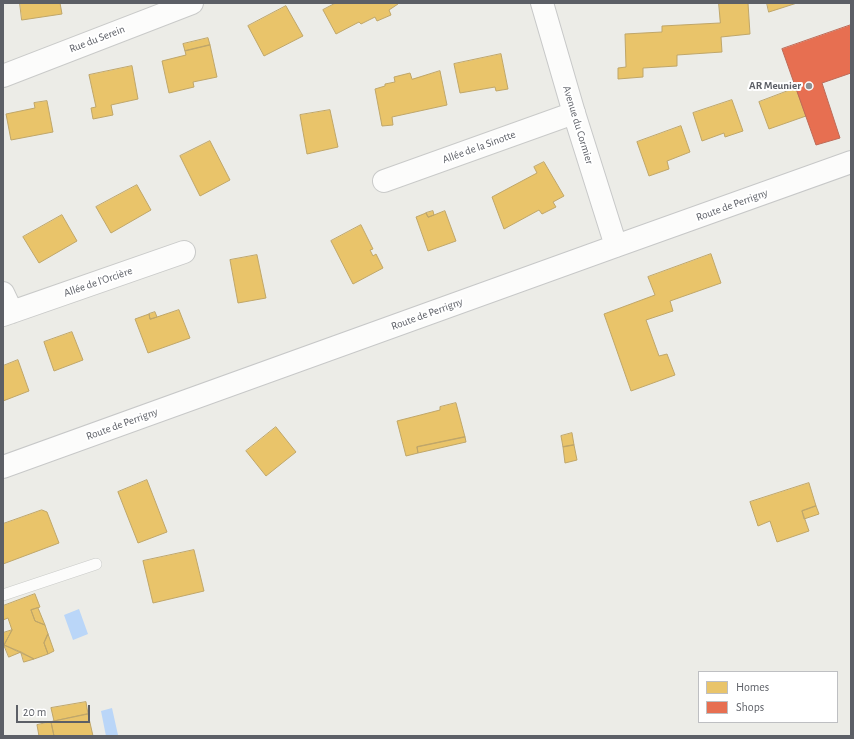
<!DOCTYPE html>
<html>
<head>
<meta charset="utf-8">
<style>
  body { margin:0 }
  #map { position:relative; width:854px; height:739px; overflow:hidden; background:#ecece7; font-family:"Alegreya Sans",sans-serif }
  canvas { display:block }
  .frame { position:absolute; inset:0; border:4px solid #5c5f66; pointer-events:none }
  .legend { position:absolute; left:698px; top:671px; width:140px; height:52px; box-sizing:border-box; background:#fff; border:1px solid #bebfc2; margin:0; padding:5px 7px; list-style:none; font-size:12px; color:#5c5f66 }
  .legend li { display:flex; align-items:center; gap:8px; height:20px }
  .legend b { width:20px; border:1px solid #bebfc2 }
  .scale { position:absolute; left:16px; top:705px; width:74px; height:18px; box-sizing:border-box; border:2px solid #5c5f66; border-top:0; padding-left:5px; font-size:12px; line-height:14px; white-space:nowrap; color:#5c5f66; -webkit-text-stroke:3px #fff; paint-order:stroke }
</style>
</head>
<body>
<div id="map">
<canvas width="854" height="739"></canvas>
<div class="frame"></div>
<ul class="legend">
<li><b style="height:11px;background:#e9c46a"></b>Homes</li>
<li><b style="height:11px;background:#e76f51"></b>Shops</li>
</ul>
<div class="scale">20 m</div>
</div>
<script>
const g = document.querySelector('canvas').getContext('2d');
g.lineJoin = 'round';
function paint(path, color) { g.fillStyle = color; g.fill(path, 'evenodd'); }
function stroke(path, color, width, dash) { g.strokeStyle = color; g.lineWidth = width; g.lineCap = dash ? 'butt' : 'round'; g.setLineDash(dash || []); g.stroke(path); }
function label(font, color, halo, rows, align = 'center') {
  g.font = font + ' "Alegreya Sans",sans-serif'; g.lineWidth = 4; g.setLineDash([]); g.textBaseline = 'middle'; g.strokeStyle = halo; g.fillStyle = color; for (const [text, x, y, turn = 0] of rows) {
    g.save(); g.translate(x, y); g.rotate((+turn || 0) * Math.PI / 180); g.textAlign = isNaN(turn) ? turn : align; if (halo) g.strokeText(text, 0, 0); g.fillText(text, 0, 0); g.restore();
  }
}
paint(new Path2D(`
  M 79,609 L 88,634 L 73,640 L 64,615 Z
  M 112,708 L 118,735 L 113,736 L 106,736 L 101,711 Z`), '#bad6f8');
const homes = new Path2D(`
  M 20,3 L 60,3 L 62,14 L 22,20 Z
  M 336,3 L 398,3 L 398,4 L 389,10 L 391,15 L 377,21 L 375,17 L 361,24 L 359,22 L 336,34 L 323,10 Z
  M 719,3 L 748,3 L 750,34 L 721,37 L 722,52 L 677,55 L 677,66 L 643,68 L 643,77 L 618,79 L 618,68 L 626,67 L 625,34 L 662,32 L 662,26 L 720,23 Z
  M 767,3 L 797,3 L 769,12 Z
  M 286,6 L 303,36 L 264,56 L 248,26 Z
  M 208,38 L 210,45 L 185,51 L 183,44 Z
  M 210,45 L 217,77 L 193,82 L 194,87 L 169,93 L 162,61 L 186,55 L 185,51 Z
  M 501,54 L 508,89 L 496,91 L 495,87 L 460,93 L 454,64 Z
  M 132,66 L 138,99 L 111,105 L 113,115 L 93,119 L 91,108 L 96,107 L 89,75 Z
  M 440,71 L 447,105 L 392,117 L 393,125 L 382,126 L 375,89 L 385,86 L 385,84 L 395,82 L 394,77 L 410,73 L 412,79 Z
  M 796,88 L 806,116 L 769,129 L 759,102 Z
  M 732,100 L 743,131 L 725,137 L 724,133 L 702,141 L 693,113 Z
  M 47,101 L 53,132 L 11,140 L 6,114 L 35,108 L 34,103 Z
  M 330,110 L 338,147 L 307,154 L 300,115 Z
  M 681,126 L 690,152 L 667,161 L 669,169 L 649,176 L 637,142 Z
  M 210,141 L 230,180 L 200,196 L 180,156 Z
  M 544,162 L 564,196 L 553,202 L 556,207 L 542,214 L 539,210 L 504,229 L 492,197 L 537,173 L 534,167 Z
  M 137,185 L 151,210 L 111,233 L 96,207 Z
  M 433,211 L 434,215 L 428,217 L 426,213 Z
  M 445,211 L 456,241 L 428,251 L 416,217 L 426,213 L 428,217 Z
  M 62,215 L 77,241 L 39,263 L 23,237 Z
  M 361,225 L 373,249 L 370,250 L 373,256 L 376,254 L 383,268 L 353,284 L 331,241 Z
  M 711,254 L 721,283 L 670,301 L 673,311 L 646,320 L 659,356 L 667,354 L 675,375 L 631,391 L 604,314 L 655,295 L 648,277 Z
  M 257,255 L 266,298 L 238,303 L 230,260 Z
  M 179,310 L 190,338 L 148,353 L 135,319 L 149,314 L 150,319 Z
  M 155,312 L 157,317 L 150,319 L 149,314 Z
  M 72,332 L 83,360 L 54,371 L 44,342 Z
  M 18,360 L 29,391 L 3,401 L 3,366 Z
  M 456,403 L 465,437 L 417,447 L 418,453 L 406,456 L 397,421 L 440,410 L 440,407 Z
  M 276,427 L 296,452 L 266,476 L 246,451 Z
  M 572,433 L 574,445 L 563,447 L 561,436 Z
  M 465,437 L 466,442 L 418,453 L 417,447 Z
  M 574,445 L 577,460 L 565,463 L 563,447 Z
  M 147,480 L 167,532 L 138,543 L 118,492 Z
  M 809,483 L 816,506 L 802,511 L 809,531 L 777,542 L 770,521 L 758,526 L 750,502 Z
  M 816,506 L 819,514 L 804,519 L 802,511 Z
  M 42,510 L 47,512 L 59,543 L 3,564 L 3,524 Z
  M 194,550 L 204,591 L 153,603 L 143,561 Z
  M 35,594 L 40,607 L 31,610 L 35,621 L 45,625 L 48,634 L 44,643 L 48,654 L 34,659 L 4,645 L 12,630 L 8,618 L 3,620 L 3,606 Z
  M 38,608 L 45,625 L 35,621 L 31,610 Z
  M 12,630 L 4,645 L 3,642 L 3,633 Z
  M 48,634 L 54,651 L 48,654 L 44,643 Z
  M 4,645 L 21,652 L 9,657 Z
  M 21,652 L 34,659 L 24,662 Z
  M 86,702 L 88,714 L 54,721 L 51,708 Z
  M 88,714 L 93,736 L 54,736 L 51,722 Z
  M 51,722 L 54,736 L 39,736 L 37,725 Z`);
paint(homes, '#e9c46a');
stroke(homes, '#bfa669', 1);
const shops = new Path2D(`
  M 851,25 L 851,73 L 822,83 L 840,138 L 816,145 L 782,49 Z`);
paint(shops, '#e76f51');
stroke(shops, '#bd6a57', 1);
const lane = new Path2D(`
  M 3,595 L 96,564`);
const street = new Path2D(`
  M 3,76 L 192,3
  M 384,181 L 574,113
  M 3,293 L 12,312
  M 3,315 L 184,252`);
const secondary = new Path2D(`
  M 542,3 L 574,113 L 616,246
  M 3,467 L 616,246 L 851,162`);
stroke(lane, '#c9cac9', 12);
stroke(street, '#c9cac9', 24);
stroke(secondary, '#c7c8c8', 24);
stroke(lane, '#fcfcfb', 11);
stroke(street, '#fcfcfb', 22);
stroke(secondary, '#fcfcfb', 22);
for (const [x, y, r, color] of [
  [809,86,4,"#8e9093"]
]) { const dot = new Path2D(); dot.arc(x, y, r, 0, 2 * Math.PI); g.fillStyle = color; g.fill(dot); stroke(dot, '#fff', 1.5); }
label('11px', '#5c5f66', '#fff', [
  ["Rue du Serein",97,39,-21],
  ["Avenue du Cormier",578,125,73],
  ["Allée de la Sinotte",479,147,-20],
  ["Route de Perrigny",732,205,-20],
  ["Allée de l'Orcière",98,282,-19],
  ["Route de Perrigny",427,314,-20],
  ["Route de Perrigny",122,424,-20]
]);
label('bold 11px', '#5c5f66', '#fff', [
  ["AR Meunier",801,86]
], 'right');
</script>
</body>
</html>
